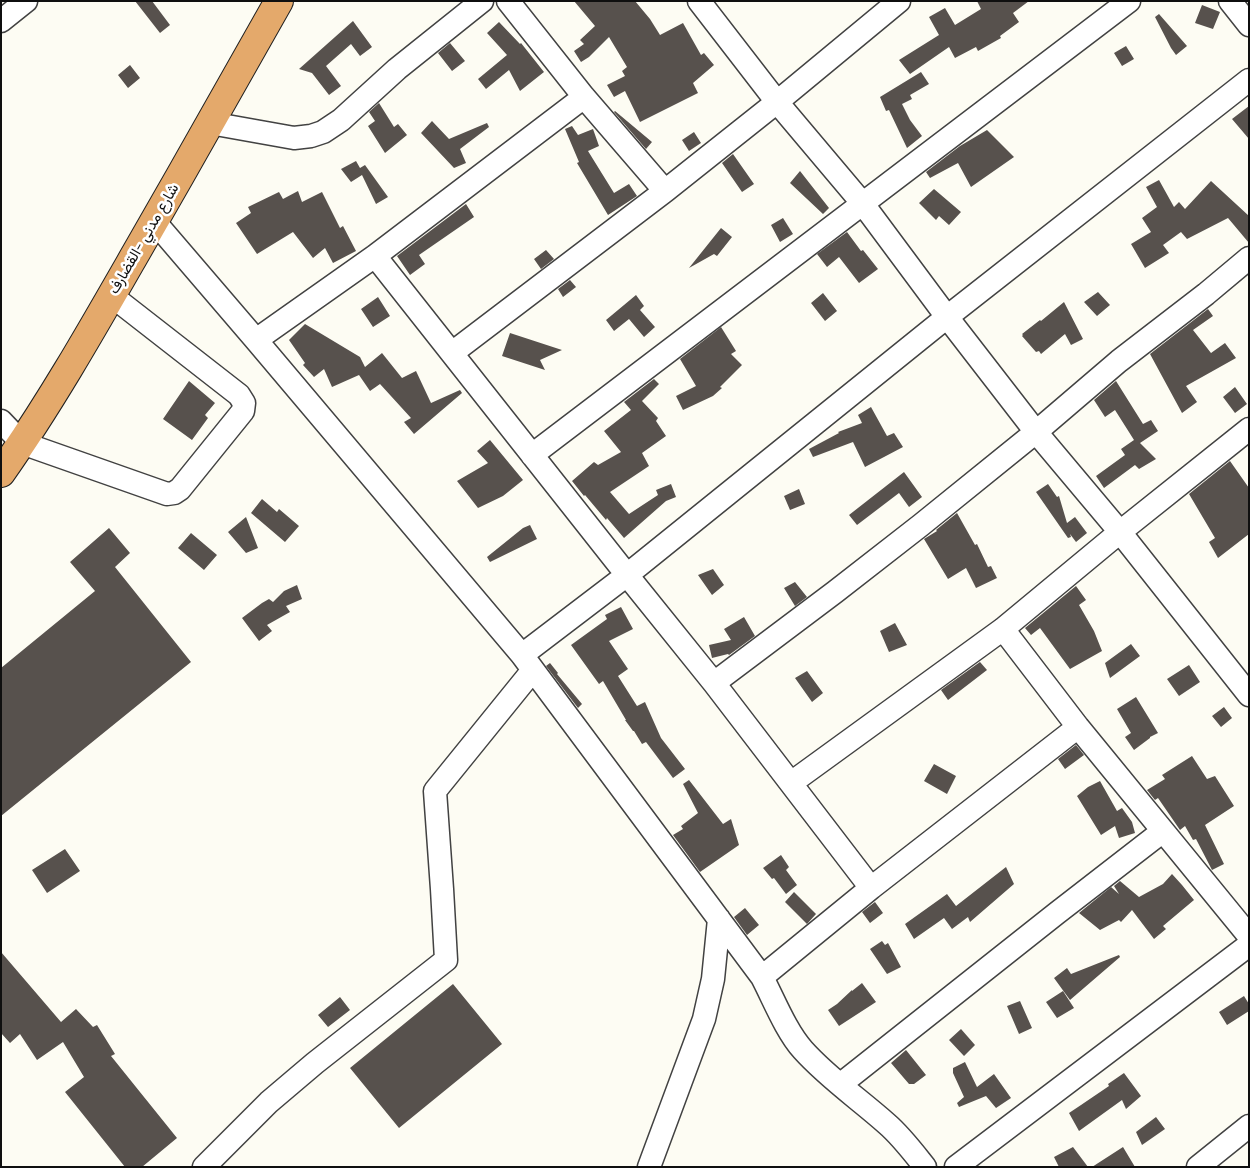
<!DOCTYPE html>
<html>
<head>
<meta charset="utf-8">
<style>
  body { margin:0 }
  #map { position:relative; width:1250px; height:1168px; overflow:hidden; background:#fdfcf3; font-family:Lora,serif }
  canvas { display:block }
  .frame { position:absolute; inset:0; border:2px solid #0f0f0f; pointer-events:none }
</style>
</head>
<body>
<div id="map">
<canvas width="1250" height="1168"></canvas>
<div class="frame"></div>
</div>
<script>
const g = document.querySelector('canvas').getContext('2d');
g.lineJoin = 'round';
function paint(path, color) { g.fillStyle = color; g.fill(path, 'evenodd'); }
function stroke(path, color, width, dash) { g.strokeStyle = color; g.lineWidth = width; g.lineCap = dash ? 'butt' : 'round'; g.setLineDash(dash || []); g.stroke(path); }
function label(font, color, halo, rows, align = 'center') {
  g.font = font + ' Lora,Vazirmatn,serif'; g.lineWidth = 5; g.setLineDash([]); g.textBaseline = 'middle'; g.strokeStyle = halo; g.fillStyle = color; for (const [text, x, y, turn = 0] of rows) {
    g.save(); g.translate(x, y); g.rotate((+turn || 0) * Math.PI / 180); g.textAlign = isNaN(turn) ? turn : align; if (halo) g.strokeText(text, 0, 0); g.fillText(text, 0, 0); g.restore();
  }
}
paint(new Path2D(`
  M 135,1 L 152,1 L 170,25 L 160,33 Z
  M 574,1 L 635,1 L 650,19 L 660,35 L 683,23 L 701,55 L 704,53 L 714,65 L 693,83 L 698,93 L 640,122 L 625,91 L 614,97 L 607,85 L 625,76 L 622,71 L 627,67 L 609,37 L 589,57 L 581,62 L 574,51 L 584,44 L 580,40 L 595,26 Z
  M 977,1 L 1029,1 L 1013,13 L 1019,22 L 1000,36 L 1001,38 L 978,51 L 976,47 L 955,58 L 949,47 L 910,74 L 899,60 L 939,35 L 929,17 L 945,8 L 955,25 L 981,9 Z
  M 1202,5 L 1220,12 L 1213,29 L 1195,23 Z
  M 1159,14 L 1187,46 L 1176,55 L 1171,48 L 1155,17 Z
  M 353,21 L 372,47 L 360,56 L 351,44 L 326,66 L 341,86 L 329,95 L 312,73 L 299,69 Z
  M 499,22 L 520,44 L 521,43 L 544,72 L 520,91 L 509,70 L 486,89 L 478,79 L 507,55 L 487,33 Z
  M 450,43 L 465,61 L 452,71 L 438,53 Z
  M 1126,46 L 1134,59 L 1122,66 L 1114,53 Z
  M 130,65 L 140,78 L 128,88 L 118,75 Z
  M 921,72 L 929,84 L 910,95 L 912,99 L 902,104 L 910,120 L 922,136 L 907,148 L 889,110 L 886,111 L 880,97 Z
  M 379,103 L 394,127 L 398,124 L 407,135 L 385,153 L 368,126 L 375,121 L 369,112 Z
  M 1249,106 L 1249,139 L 1232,119 Z
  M 615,111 L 652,142 L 646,149 L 614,112 Z
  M 432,121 L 449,139 L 487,123 L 489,127 L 460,149 L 466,163 L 454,168 L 421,133 Z
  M 572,126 L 578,135 L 593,129 L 599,146 L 588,151 L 614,193 L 629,184 L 637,196 L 608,215 L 577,163 L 579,162 L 565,129 Z
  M 987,130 L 1014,157 L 971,187 L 958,163 L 930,178 L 926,172 L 960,146 Z
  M 694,132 L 701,143 L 689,151 L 682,140 Z
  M 733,154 L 754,184 L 742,192 L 722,163 Z
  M 356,161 L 360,168 L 365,165 L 388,197 L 376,204 L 362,175 L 351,182 L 341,169 Z
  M 800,171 L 829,208 L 823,214 L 790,183 Z
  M 1159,180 L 1174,207 L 1179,202 L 1185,209 L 1211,181 L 1249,216 L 1249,243 L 1228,218 L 1187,239 L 1181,232 L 1163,245 L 1169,253 L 1145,268 L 1131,244 L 1151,232 L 1142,218 L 1157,207 L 1146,187 Z
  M 934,189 L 961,212 L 949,225 L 939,216 L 936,220 L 919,203 Z
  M 298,191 L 302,202 L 322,192 L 340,228 L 343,226 L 356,251 L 333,263 L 325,248 L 313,258 L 293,232 L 257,254 L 236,223 L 251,213 L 248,207 L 279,192 L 283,199 Z
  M 466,204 L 474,217 L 419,255 L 425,264 L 410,275 L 397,256 Z
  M 783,218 L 793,234 L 780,242 L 771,225 Z
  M 721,228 L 732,237 L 717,256 L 714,254 L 689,268 Z
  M 847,232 L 861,251 L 863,250 L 878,269 L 859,283 L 839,257 L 827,267 L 817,254 Z
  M 546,250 L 554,259 L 541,269 L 534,259 Z
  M 570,280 L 576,287 L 563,297 L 558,289 Z
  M 1098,292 L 1110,305 L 1097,316 L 1084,302 Z
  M 823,293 L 837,311 L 825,321 L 811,303 Z
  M 636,295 L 644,306 L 640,310 L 655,327 L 644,337 L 629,319 L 614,331 L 606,320 Z
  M 378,297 L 390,316 L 373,327 L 361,309 Z
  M 1064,302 L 1083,339 L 1071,345 L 1065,334 L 1041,354 L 1039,351 L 1036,352 L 1022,336 L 1023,335 L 1022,334 L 1040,320 L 1041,321 Z
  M 1208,309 L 1213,316 L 1193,330 L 1211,353 L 1225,343 L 1236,358 L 1186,386 L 1197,402 L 1182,413 L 1150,354 Z
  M 305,324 L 360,357 L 365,367 L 382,353 L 402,378 L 416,371 L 431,403 L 460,390 L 462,393 L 414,434 L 404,422 L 411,418 L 380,384 L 370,391 L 359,375 L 332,387 L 324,369 L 314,377 L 303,365 L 305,363 L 289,340 Z
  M 721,327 L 736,351 L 731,354 L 742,365 L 720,387 L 722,388 L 713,396 L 683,410 L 676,396 L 696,386 L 680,359 Z
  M 510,333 L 562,350 L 540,360 L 545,370 L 502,356 Z
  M 654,379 L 659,384 L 642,401 L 658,418 L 656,421 L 666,436 L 642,453 L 649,466 L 610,492 L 629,514 L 658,495 L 656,490 L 671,484 L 676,497 L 666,501 L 624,538 L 607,518 L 606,520 L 585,495 L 584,496 L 572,481 L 594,462 L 598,465 L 621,452 L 604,431 L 631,410 L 624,402 Z
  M 189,381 L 215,403 L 205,415 L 208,418 L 192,440 L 163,419 Z
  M 1116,381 L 1143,424 L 1151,420 L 1158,431 L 1140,443 L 1156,459 L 1139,469 L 1135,465 L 1104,488 L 1096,476 L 1125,455 L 1121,449 L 1134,440 L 1115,410 L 1105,417 L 1094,400 Z
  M 1235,387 L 1247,404 L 1235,413 L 1223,397 Z
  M 871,407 L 887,436 L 894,433 L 903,447 L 865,467 L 853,442 L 813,457 L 809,449 L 839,433 L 838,432 L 862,423 L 858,415 Z
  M 490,440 L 523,480 L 503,496 L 478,508 L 457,481 L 488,463 L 477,451 Z
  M 1230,461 L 1249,488 L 1249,534 L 1218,558 L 1209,542 L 1215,538 L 1189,494 Z
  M 904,472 L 922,497 L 909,507 L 899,493 L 857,525 L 849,515 Z
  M 1048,484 L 1057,497 L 1059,496 L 1067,523 L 1075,517 L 1087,533 L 1076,542 L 1070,534 L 1071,537 L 1068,538 L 1036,492 Z
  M 799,489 L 805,504 L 790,510 L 784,496 Z
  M 262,499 L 277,512 L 279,509 L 299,526 L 285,542 L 251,513 Z
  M 957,513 L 975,545 L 977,544 L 988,567 L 991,566 L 997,578 L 976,588 L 966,568 L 948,579 L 924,539 L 937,531 L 936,530 Z
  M 246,517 L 258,548 L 246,553 L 228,532 Z
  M 530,525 L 537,539 L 490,562 L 487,557 L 523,528 Z
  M 109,528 L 130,553 L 115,567 L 191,662 L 1,816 L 1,668 L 95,591 L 70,562 Z
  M 191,533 L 217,555 L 204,570 L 178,548 Z
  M 713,569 L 724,585 L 712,595 L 698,575 Z
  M 795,582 L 807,597 L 795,606 L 784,588 Z
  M 297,585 L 302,599 L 286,606 L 290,612 L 267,625 L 272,631 L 259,641 L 242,618 L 262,603 L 269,599 L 273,602 L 284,591 Z
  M 1076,586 L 1086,600 L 1079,605 L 1094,631 L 1102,651 L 1070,669 L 1040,628 L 1031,635 L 1025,628 Z
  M 621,607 L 633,629 L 609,641 L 628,669 L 618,676 L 637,706 L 645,702 L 661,738 L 685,769 L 673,778 L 646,742 L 642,744 L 634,731 L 633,731 L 625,720 L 626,720 L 603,681 L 599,684 L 571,645 L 607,619 L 605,615 Z
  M 744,617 L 755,636 L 729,655 L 728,654 L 712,658 L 709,645 L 731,640 L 724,629 Z
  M 895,623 L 907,645 L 889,652 L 880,631 Z
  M 1131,644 L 1140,656 L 1110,678 L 1105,663 Z
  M 980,662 L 987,670 L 948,700 L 941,690 Z
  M 550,663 L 558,673 L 557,674 L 582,704 L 578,708 L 546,666 Z
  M 1189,665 L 1200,682 L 1179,696 L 1167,679 Z
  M 807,671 L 823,693 L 812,702 L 795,678 Z
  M 1136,697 L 1158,733 L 1150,737 L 1150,738 L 1134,750 L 1125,737 L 1131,733 L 1117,709 Z
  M 1224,707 L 1232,718 L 1221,727 L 1212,716 Z
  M 1076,745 L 1084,755 L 1065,769 L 1058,759 Z
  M 1192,756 L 1207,779 L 1215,776 L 1234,806 L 1205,825 L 1224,864 L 1212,870 L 1196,839 L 1193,840 L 1185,826 L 1180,830 L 1158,798 L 1155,800 L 1147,790 L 1165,779 L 1162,775 Z
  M 934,764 L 956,776 L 947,794 L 924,781 Z
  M 689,780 L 723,824 L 731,819 L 739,845 L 700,872 L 673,835 L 683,829 L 681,826 L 698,813 L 683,784 Z
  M 1100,781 L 1117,811 L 1122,808 L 1132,822 L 1135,833 L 1119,838 L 1115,826 L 1101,835 L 1077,796 L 1088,787 Z
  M 65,849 L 80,871 L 47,893 L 32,870 Z
  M 781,855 L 789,867 L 786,870 L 797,885 L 786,894 L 774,878 L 772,879 L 763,868 Z
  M 1006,867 L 1014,884 L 970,922 L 968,917 L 952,929 L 944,918 L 914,939 L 905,924 L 947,894 L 956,906 Z
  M 1172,874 L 1182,885 L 1194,900 L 1163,926 L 1166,929 L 1154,939 L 1132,910 L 1121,922 L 1119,920 L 1100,930 L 1079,913 L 1111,887 L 1119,894 L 1114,886 L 1120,881 L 1139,897 L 1163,884 Z
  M 794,892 L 816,914 L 807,924 L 785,902 Z
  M 875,902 L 883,913 L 870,923 L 862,912 Z
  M 745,908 L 759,925 L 747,935 L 734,917 Z
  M 882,941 L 885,945 L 888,943 L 901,967 L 887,974 L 870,949 Z
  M 1,952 L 61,1022 L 76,1009 L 93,1027 L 97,1025 L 115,1054 L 111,1056 L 177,1138 L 142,1167 L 125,1167 L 65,1092 L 84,1077 L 63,1042 L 37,1060 L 20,1034 L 10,1043 L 1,1033 Z
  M 1119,955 L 1120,957 L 1070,1000 L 1054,978 L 1067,968 L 1071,974 Z
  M 862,983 L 876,1002 L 839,1026 L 828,1010 L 837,1004 L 852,990 L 852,991 Z
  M 453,984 L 502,1044 L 399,1128 L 350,1068 Z
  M 1063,991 L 1074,1008 L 1057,1018 L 1046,1002 Z
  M 1244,996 L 1249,1004 L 1249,1011 L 1227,1025 L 1219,1012 Z
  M 340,997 L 350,1010 L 328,1027 L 318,1015 Z
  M 1020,1001 L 1032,1028 L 1019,1034 L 1007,1006 Z
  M 961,1029 L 975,1045 L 964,1056 L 949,1040 Z
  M 906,1050 L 926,1075 L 914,1084 L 909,1084 L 891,1063 Z
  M 965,1062 L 977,1087 L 994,1074 L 1011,1098 L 996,1108 L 986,1096 L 959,1107 L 957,1103 L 964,1097 L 953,1073 L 953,1068 Z
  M 1124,1073 L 1141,1096 L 1126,1109 L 1122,1100 L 1079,1131 L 1069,1113 L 1081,1105 L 1109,1086 L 1108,1084 Z
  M 1156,1117 L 1165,1129 L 1142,1145 L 1136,1132 Z
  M 1073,1147 L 1088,1167 L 1059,1167 L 1054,1157 Z
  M 1123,1147 L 1135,1167 L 1092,1167 Z`), '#57514d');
const minor = new Path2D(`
  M 508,1 L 584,97 L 665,191
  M 699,1 L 777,102 L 863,204 L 947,317 L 1036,432 L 1120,532 L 1249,695
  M 1230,1 L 1249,25
  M 1,21 L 26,1
  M 210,123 L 294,138 L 311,136 L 323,132 L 341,120 L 397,69 L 482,1
  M 154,221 L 256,340 L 522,655 L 762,977 C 774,1000 786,1031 803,1050 C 828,1078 859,1099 887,1124 C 901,1136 913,1152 925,1167
  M 375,256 L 627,575 L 714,683 L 871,888
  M 256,340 L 375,256 L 584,97
  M 452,353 L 665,191 L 777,102 L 899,1
  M 1,421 L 22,443 L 167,494 L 174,493 L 180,489 L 243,411 L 244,403 L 239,395 L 112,296
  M 532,455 L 1129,1
  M 1003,629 L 1078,727 L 1249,936
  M 522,655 L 627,575 L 947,317 L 1249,80
  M 714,683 L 835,592 L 921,525 L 1036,432 L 1119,361 L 1206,294 L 1249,258
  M 791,783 L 1003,629 L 1120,532 L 1249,429
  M 762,977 L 871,888 L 1078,727
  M 841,1084 L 1057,913 L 1163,831
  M 204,1167 L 269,1102 L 315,1063 L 446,960 L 442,889 L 435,791 L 533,670
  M 649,1167 L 704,1019 L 713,979 L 719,919
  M 956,1167 L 1249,945
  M 1198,1167 L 1249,1126`);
const highway = new Path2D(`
  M 1,473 C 51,402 94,326 137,251 C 185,168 232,84 279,1`);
stroke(minor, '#424242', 25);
stroke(highway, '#202020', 30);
stroke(minor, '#fff', 22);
stroke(highway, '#e4a96b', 28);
label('15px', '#0f0f0f', '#fff', [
  ["شارع مدني -القضارف",144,239,-60]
]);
</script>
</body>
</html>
